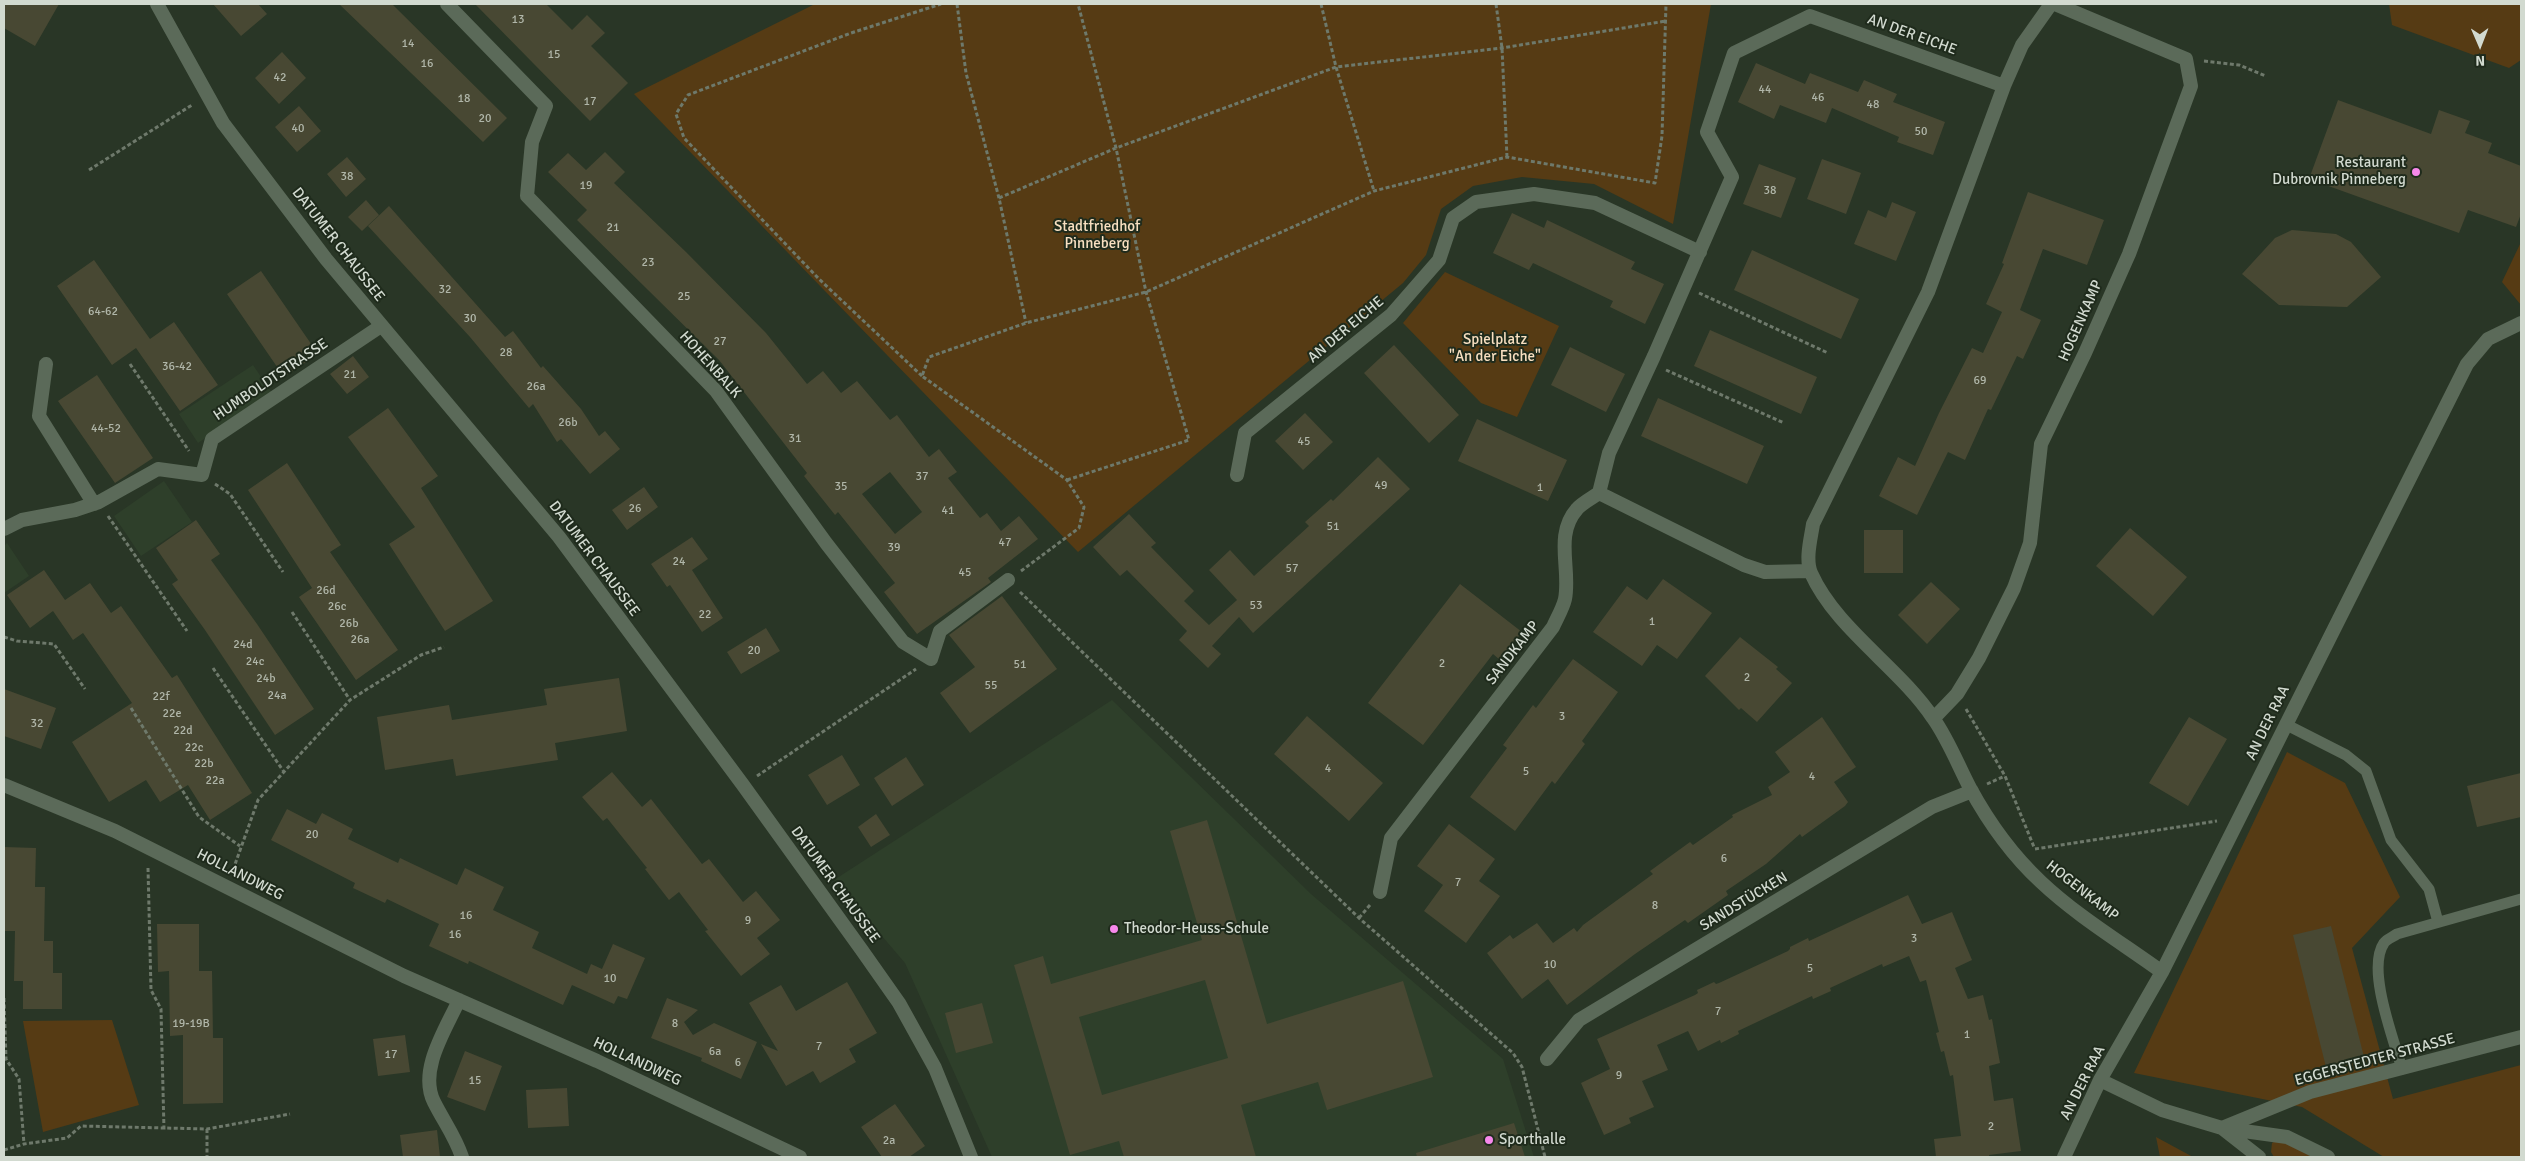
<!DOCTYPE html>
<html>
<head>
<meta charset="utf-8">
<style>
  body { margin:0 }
  #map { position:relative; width:2525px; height:1161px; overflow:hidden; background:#293626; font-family:Signika,sans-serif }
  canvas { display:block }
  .frame { position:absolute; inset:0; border:5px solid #d2dad0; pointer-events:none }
  .north { position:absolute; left:2455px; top:20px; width:50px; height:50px; -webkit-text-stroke:4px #1f2b1c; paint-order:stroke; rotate:179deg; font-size:14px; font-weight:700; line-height:20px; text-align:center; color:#d2dad0 }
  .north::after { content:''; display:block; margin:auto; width:18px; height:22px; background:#d2dad0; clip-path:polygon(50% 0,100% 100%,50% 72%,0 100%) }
</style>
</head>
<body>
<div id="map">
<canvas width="2525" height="1161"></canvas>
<div class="frame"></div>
<div class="north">N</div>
</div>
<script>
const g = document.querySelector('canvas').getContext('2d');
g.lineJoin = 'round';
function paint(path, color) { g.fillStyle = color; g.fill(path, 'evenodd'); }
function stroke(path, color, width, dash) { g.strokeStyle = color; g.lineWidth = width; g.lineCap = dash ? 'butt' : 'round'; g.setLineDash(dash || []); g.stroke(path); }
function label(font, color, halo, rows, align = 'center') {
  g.font = font + ' Signika,sans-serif'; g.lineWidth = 4; g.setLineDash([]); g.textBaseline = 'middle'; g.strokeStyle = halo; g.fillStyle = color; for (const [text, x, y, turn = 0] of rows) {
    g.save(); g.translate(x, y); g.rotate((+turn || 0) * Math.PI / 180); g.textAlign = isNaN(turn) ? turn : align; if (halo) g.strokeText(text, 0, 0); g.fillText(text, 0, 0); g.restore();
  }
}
paint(new Path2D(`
  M 253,365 L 272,393 L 198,443 L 179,414 Z
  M 164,481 L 192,522 L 141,556 L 114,516 Z
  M 7,543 L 29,576 L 4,593 L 4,546 Z
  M 1112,700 L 1311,894 L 1503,1059 L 1534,1157 L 992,1157 L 905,963 L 834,880 Z`), '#2e3f2a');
paint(new Path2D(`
  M 815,4 L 1711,4 L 1673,224 L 1594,184 L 1522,177 L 1473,186 L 1441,209 L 1426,255 L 1403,283 L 1078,552 L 634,94 Z
  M 2389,4 L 2521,4 L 2521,60 L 2509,68 L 2392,25 Z
  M 2521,242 L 2521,305 L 2502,282 Z
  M 1445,272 L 1559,326 L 1517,417 L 1481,403 L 1403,323 Z
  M 2287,752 L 2345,783 L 2400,897 L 2352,948 L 2393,1099 L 2521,1065 L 2521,1157 L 2384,1157 L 2302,1107 L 2134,1073 Z
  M 112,1020 L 139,1105 L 43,1132 L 23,1021 Z
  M 2156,1137 L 2193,1157 L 2160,1157 Z
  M 2277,1140 L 2286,1141 L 2314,1157 L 2274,1157 L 2271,1152 L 2272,1143 Z`), '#563b14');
paint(new Path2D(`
  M 4,4 L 59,4 L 35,46 L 4,28 Z
  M 213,4 L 258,4 L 267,14 L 241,36 Z
  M 339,4 L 392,4 L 507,118 L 483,142 Z
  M 475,4 L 546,4 L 572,30 L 587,15 L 605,33 L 591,46 L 628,83 L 590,121 Z
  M 282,52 L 306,78 L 279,104 L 255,78 Z
  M 1756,63 L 1805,84 L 1810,73 L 1858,92 L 1864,80 L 1897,94 L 1893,102 L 1945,122 L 1933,155 L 1897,142 L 1899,137 L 1832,108 L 1826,123 L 1780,105 L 1774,119 L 1738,102 Z
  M 2338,100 L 2431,134 L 2439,110 L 2470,121 L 2465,133 L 2492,143 L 2488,153 L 2521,166 L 2521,214 L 2516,227 L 2468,210 L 2459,233 L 2309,179 Z
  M 299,106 L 321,131 L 297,152 L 275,127 Z
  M 605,152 L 625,172 L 614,183 L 686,252 L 766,333 L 807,384 L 823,371 L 841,393 L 857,381 L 890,420 L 897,415 L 929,457 L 939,449 L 957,472 L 948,478 L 980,518 L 987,513 L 1001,531 L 1019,516 L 1038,539 L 988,578 L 991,582 L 917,634 L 884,592 L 895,583 L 838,512 L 835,515 L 804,476 L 807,473 L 719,360 L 577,220 L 587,210 L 548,172 L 568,153 L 586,170 ZM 890,472 L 922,512 L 895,534 L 862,494 Z
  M 347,157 L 366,179 L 346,197 L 327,174 Z
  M 1822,159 L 1861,173 L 1846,214 L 1807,199 Z
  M 1759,164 L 1796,178 L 1781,218 L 1743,204 Z
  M 2028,192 L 2104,220 L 2087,265 L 2043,249 L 2020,310 L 2041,320 L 2023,359 L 2017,356 L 1991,410 L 1988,409 L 1965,460 L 1948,452 L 1917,515 L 1879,496 L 1898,457 L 1915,466 L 1939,413 L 1972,348 L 1983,353 L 2002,312 L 1986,304 L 2004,264 L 2002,263 Z
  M 366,200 L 379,215 L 362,231 L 348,217 Z
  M 1892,202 L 1916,212 L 1896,261 L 1854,244 L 1868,210 L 1886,218 Z
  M 389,206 L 505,337 L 513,331 L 541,368 L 543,366 L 581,409 L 599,436 L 605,431 L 620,449 L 590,474 L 561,439 L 557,442 L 533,404 L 529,408 L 470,337 L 368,226 Z
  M 1512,213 L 1544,228 L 1547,220 L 1635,262 L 1631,269 L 1664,284 L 1645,324 L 1610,307 L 1613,301 L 1533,263 L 1529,270 L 1493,253 Z
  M 2292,230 L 2336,234 L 2351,242 L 2381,277 L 2347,307 L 2279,305 L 2242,274 L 2275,238 Z
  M 1752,250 L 1859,299 L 1841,339 L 1734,290 Z
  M 94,260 L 150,339 L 174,322 L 218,385 L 180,411 L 136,348 L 112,365 L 57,286 Z
  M 261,271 L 318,354 L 284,377 L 227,294 Z
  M 1710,330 L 1817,377 L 1801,414 L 1694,366 Z
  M 1394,345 L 1459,415 L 1429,443 L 1364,373 Z
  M 1570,347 L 1625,374 L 1606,412 L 1551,385 Z
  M 353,356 L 369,377 L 347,394 L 330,374 Z
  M 97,375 L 153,458 L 115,483 L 58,401 Z
  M 1658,398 L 1764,446 L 1747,484 L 1641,436 Z
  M 388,408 L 438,476 L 421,488 L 493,601 L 445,631 L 389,544 L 415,527 L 348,437 Z
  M 1305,413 L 1333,442 L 1303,470 L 1275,441 Z
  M 1477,419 L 1567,460 L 1548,501 L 1458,461 Z
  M 1378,457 L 1410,489 L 1253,633 L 1239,617 L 1212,646 L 1221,654 L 1208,668 L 1179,640 L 1187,631 L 1127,570 L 1120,576 L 1093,547 L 1129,514 L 1156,543 L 1151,547 L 1194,591 L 1184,601 L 1209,625 L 1237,600 L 1209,570 L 1230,550 L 1254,576 L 1309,526 L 1305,522 L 1331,499 L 1333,501 Z
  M 287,463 L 341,545 L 330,552 L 398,650 L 356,680 L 299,597 L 312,588 L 248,490 Z
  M 644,487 L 658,507 L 627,530 L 612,510 Z
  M 196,520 L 220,554 L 211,560 L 257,624 L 314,709 L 275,735 L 205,630 L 172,584 L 178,580 L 156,548 Z
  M 2130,528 L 2187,577 L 2153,616 L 2096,566 Z
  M 1864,530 L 1903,530 L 1903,573 L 1864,573 Z
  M 692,537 L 708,559 L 692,570 L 723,618 L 702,632 L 670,585 L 667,587 L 651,564 Z
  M 44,570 L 65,600 L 90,583 L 111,613 L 121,606 L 172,678 L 177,675 L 252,793 L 210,820 L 188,785 L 160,802 L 146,780 L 109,802 L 72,742 L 132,703 L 83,633 L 73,640 L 53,611 L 30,628 L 7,595 Z
  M 1663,579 L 1712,613 L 1677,659 L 1657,645 L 1642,666 L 1593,632 L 1627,586 L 1647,600 Z
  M 1931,582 L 1960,609 L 1927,644 L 1898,615 Z
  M 1460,584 L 1522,632 L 1500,660 L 1493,654 L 1423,745 L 1368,703 Z
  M 1002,596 L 1057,669 L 970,733 L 940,693 L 975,667 L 949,635 Z
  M 766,628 L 780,651 L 741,674 L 727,652 Z
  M 1740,637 L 1778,667 L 1776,669 L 1792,683 L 1757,722 L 1741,708 L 1739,710 L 1705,676 Z
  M 1573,659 L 1618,692 L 1582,741 L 1585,744 L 1555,784 L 1552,781 L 1515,831 L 1470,797 L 1507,748 L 1503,745 L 1533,705 L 1536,708 Z
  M 619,678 L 627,731 L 555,743 L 558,760 L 456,776 L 453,759 L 385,770 L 377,717 L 449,705 L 452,720 L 547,705 L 544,689 Z
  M 4,689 L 56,708 L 41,749 L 4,736 Z
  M 1307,716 L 1383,783 L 1349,821 L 1274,754 Z
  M 1822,717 L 1856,767 L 1834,782 L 1848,802 L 1845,806 L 1802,837 L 1800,834 L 1766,864 L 1726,891 L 1728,895 L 1688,923 L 1685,920 L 1635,954 L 1567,1005 L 1548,979 L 1522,999 L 1487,953 L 1510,935 L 1513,939 L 1537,923 L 1553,943 L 1574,928 L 1577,932 L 1583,925 L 1653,874 L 1650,871 L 1690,842 L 1693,845 L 1733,817 L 1732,815 L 1772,795 L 1768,787 L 1790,772 L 1775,752 Z
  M 2189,717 L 2227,739 L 2188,806 L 2149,783 Z
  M 842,755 L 860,785 L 827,805 L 808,775 Z
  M 906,757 L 924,785 L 892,806 L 874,778 Z
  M 612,772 L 642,807 L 651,799 L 702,864 L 709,859 L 743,902 L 756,891 L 780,920 L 757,938 L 770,954 L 741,976 L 705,931 L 708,930 L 679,892 L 669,900 L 645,869 L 647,868 L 607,818 L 603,821 L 582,797 Z
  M 2521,773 L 2521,817 L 2477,827 L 2467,786 Z
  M 287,809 L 316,824 L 322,813 L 353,829 L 348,839 L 398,863 L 400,858 L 457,885 L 465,868 L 504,887 L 493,910 L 539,932 L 532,948 L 587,974 L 591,964 L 602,969 L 613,944 L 645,958 L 627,999 L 618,996 L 614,1004 L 572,985 L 563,1005 L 469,961 L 468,964 L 429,946 L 439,924 L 387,899 L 385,903 L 353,888 L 355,883 L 271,840 Z
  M 876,814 L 890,835 L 871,847 L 858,827 Z
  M 1207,820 L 1267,1024 L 1403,981 L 1433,1077 L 1327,1110 L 1318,1082 L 1241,1105 L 1256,1157 L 1124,1157 L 1119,1141 L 1070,1155 L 1014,965 L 1043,956 L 1051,984 L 1202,940 L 1170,831 ZM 1205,980 L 1228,1058 L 1102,1095 L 1079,1017 Z
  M 1449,824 L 1495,859 L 1479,881 L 1500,896 L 1466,943 L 1424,911 L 1443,885 L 1417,866 Z
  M 4,847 L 36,848 L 35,887 L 45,887 L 44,941 L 53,941 L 53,973 L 62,973 L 62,1009 L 23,1009 L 23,981 L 14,981 L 15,931 L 5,931 Z
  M 1908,895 L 1922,924 L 1952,912 L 1972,960 L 1955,968 L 1968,999 L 1983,995 L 1989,1020 L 1992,1019 L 2000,1063 L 1989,1066 L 1994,1101 L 2013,1098 L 2021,1151 L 1989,1155 L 1989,1157 L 1936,1157 L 1934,1139 L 1961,1136 L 1953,1075 L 1950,1076 L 1944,1051 L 1941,1052 L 1936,1033 L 1939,1032 L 1926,980 L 1920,982 L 1909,956 L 1883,967 L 1882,964 L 1830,988 L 1831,991 L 1813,999 L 1812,996 L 1738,1031 L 1739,1034 L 1721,1043 L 1720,1040 L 1698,1051 L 1688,1031 L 1657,1045 L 1668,1070 L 1642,1081 L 1654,1107 L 1629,1118 L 1631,1123 L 1604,1135 L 1581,1083 L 1610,1069 L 1597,1039 L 1695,995 L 1698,993 L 1697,990 L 1714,982 L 1716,984 L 1719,983 L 1788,951 L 1790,949 L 1790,947 L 1808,938 L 1809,941 Z
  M 157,924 L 199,924 L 199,971 L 212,971 L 213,1038 L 223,1038 L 223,1103 L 183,1104 L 183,1035 L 170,1036 L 169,971 L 158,972 Z
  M 2331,926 L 2364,1057 L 2326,1067 L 2293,935 Z
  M 847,982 L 877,1033 L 849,1049 L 856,1062 L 820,1083 L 813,1071 L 786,1086 L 761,1044 L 778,1051 L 749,1003 L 781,985 L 796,1011 Z
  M 667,998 L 698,1010 L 684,1022 L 693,1035 L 714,1023 L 757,1042 L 741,1079 L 701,1061 L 702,1058 L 651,1038 Z
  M 982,1003 L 993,1043 L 956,1053 L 945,1013 Z
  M 405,1035 L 410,1072 L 378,1076 L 373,1039 Z
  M 465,1051 L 502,1066 L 485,1111 L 447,1097 Z
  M 567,1088 L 569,1126 L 528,1128 L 526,1090 Z
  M 895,1104 L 925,1146 L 909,1157 L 882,1157 L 861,1127 Z
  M 1514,1123 L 1525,1157 L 1417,1157 L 1416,1153 Z
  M 437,1130 L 440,1157 L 403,1157 L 400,1135 Z`), '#484833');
stroke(new Path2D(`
  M 957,4 L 966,73 L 999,198 L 1026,323
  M 1321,4 L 1336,67 L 1374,191
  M 1496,4 L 1502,48 L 1507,157
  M 2204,61 L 2239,65 L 2266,76
  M 89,170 L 192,105
  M 999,198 L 1116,148 L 1336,67 L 1502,48 L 1666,21
  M 1699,293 L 1828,353
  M 130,364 L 189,451
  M 1666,370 L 1784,423
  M 922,376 L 819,279 L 684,138 L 676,114 L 688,95 L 851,33 L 941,4
  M 1067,480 L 1189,440 L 1146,292 L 1116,148 L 1078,4
  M 215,484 L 230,494 L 283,572
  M 108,516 L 187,631
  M 1021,571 L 1079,528 L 1084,507 L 1067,480 L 922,376 L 929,357 L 1026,323 L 1146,292 L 1374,191 L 1507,157 L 1655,183 L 1662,136 L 1666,4
  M 1020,592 L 1359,918 L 1513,1053 L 1522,1067 L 1545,1157
  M 292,612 L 350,700
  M 4,637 L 17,641 L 54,644 L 85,689
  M 213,668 L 284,772
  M 131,708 L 199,817 L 240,846
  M 1966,709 L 2005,776 L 2034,847
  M 757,776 L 916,669
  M 1987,784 L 2005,776
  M 2035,849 L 2217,821
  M 148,868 L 151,990 L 161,1009 L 164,1130
  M 233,870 L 258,800 L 350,700 L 421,655 L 444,647
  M 1359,918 L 1370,905
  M 4,998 L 6,1059 L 19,1079 L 24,1144
  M 207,1129 L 207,1157
  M 4,1150 L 24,1144 L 67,1138 L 81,1126 L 207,1129 L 290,1114`), '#6e796b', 3, [4, 2.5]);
stroke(new Path2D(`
  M 2285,724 L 2346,755 L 2366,771 L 2391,840 L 2429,889 L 2438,922
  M 2402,1069 C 2394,1040 2366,969 2384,943 C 2387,939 2393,937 2397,934 L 2521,899`), '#5b6a59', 11);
stroke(new Path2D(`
  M 447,4 L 546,106 L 532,142 L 527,196 L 716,391 L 826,543 L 903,642 L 931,659 L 940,631 L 1008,580
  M 2051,4 L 2022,45 L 2004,86 L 1928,292 L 1813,524 C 1811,538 1805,559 1811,573 C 1836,629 1899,667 1933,718 C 1948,739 1958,765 1970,788 C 1989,823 2012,855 2041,882 C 2077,916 2122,943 2162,972
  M 46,364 L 39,416 L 94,504
  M 1237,475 L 1245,433 L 1391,315 L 1439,260 L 1453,218 L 1476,202 L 1534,194 L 1595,203 L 1700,252
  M 1599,493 L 1609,453 L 1654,356 L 1732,177 L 1707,132 L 1734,53 L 1810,16 L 2004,86
  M 4,529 L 22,520 L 75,510 L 99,502 L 158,469 L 202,475 L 212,439 L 381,326
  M 1934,718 L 1957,694 L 1979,658 L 2014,588 L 2030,543 L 2041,444 L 2085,353 L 2129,254 L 2191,86 L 2186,59 L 2055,4
  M 4,785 L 115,831 L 404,976 L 597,1061 L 800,1157
  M 1380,892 L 1391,838 L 1553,627 C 1557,618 1563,608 1565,599 C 1571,569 1554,535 1577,509 C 1582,503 1592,498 1599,493 L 1744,565 L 1765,572 L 1810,571
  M 459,1000 C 446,1029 418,1070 434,1102 C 444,1122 455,1136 462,1157
  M 1547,1059 L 1579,1020 L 1932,807 L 1972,791
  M 2100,1080 L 2162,1110 L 2222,1128 L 2287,1137 L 2328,1157
  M 2222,1128 L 2310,1092 L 2521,1037
  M 2222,1128 L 2259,1157
  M 2064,1157 L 2100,1080 L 2162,972 L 2467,364 L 2488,339 L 2521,323`), '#5b6a59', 14);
stroke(new Path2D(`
  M 157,4 L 223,123 L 326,259 L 559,537 L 743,785 L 861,949 L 899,1003 L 935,1068 L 971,1157`), '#5b6a59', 14);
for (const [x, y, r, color] of [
  [2416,172,5,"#f788eb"],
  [1114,929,5,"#f788eb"],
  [1489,1140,5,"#f788eb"]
]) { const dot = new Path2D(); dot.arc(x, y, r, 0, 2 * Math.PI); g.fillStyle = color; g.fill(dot); stroke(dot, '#1f2b1c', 2); }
label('12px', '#b0b6a9', null, [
  ["13",518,20],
  ["14",408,44],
  ["15",554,55],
  ["16",427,64],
  ["42",280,78],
  ["44",1765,90],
  ["46",1818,98],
  ["18",464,99],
  ["17",590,102],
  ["48",1873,105],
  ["20",485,119],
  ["40",298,129],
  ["50",1921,132],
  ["38",347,177],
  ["19",586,186],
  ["38",1770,191],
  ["21",613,228],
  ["23",648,263],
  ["32",445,290],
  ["25",684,297],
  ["64-62",103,312],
  ["30",470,319],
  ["27",720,342],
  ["28",506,353],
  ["36-42",177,367],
  ["21",350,375],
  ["69",1980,381],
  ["26a",536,387],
  ["26b",568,423],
  ["44-52",106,429],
  ["31",795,439],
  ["45",1304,442],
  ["37",922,477],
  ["49",1381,486],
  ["35",841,487],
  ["1",1540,488],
  ["26",635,509],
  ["41",948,511],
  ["51",1333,527],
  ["47",1005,543],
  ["39",894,548],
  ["24",679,562],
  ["57",1292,569],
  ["45",965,573],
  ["26d",326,591],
  ["53",1256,606],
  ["26c",337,607],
  ["22",705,615],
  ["1",1652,622],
  ["26b",349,624],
  ["26a",360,640],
  ["24d",243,645],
  ["20",754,651],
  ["24c",255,662],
  ["2",1442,664],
  ["51",1020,665],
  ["2",1747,678],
  ["24b",266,679],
  ["55",991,686],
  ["24a",277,696],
  ["22f",161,697],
  ["22e",172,714],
  ["3",1562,717],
  ["32",37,724],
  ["22d",183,731],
  ["22c",194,748],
  ["22b",204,764],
  ["4",1328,769],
  ["5",1526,772],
  ["4",1812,777],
  ["22a",215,781],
  ["20",312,835],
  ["6",1724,859],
  ["7",1458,883],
  ["8",1655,906],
  ["16",466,916],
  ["9",748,921],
  ["16",455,935],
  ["3",1914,939],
  ["10",1550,965],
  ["5",1810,969],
  ["10",610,979],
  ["7",1718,1012],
  ["19-19B",191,1024],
  ["8",675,1024],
  ["1",1967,1035],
  ["7",819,1047],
  ["6a",715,1052],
  ["17",391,1055],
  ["6",738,1063],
  ["9",1619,1076],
  ["15",475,1081],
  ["2",1991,1127],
  ["2a",889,1141]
]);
label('15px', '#d2dad0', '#1f2b1c', [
  ["AN DER EICHE",1912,35,20],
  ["DATUMER CHAUSSEE",338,245,52],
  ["HOGENKAMP",2081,321,-66],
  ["AN DER EICHE",1346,330,-40],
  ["HOHENBALK",710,365,48],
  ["HUMBOLDTSTRASSE",271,380,-34],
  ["DATUMER CHAUSSEE",594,559,53],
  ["SANDKAMP",1513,653,-52],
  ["AN DER RAA",2268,723,-64],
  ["HOLLANDWEG",240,875,27],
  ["DATUMER CHAUSSEE",835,885,54],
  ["HOGENKAMP",2082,891,38],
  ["SANDSTÜCKEN",1744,902,-31],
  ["EGGERSTEDTER STRASSE",2375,1060,-15],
  ["HOLLANDWEG",637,1062,25],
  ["AN DER RAA",2083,1083,-63]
]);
label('15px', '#d2dad0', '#1f2b1c', [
  ["Restaurant",2406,163,"right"],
  ["Dubrovnik Pinneberg",2406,180,"right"],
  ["Theodor-Heuss-Schule",1124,929],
  ["Sporthalle",1499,1140]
], 'left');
label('15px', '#f8dfc0', '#1f2b1c', [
  ["Stadtfriedhof",1097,227],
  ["Pinneberg",1097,244],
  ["Spielplatz",1495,340],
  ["\"An der Eiche\"",1495,357]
]);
</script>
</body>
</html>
